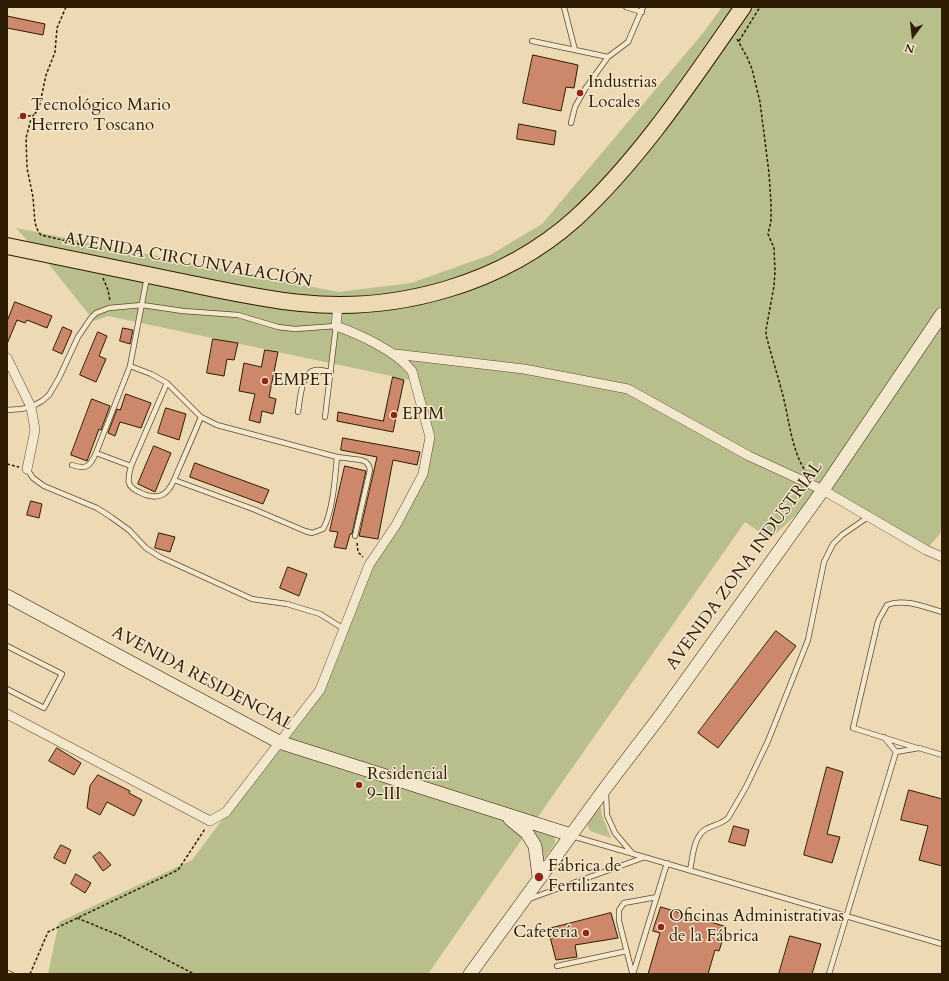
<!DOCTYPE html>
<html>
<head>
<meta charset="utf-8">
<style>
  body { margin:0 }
  #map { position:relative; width:949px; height:981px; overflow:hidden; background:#eddab4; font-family:Cardo,serif }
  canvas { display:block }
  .frame { position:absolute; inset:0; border:8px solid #2e1c03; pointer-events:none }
  .north { position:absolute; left:893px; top:16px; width:40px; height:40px; -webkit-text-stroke:3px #f3e7ce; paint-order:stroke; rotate:195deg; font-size:11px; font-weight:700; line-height:16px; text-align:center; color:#2e1c03 }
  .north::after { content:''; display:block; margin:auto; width:14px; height:18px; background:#2e1c03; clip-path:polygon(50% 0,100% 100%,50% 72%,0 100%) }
</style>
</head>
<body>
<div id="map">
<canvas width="949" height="981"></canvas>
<div class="frame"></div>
<div class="north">N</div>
</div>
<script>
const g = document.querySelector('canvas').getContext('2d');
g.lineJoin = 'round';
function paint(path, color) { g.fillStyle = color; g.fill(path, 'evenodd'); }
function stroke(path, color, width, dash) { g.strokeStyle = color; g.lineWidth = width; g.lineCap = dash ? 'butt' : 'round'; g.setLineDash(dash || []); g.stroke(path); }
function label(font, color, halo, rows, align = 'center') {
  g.font = font + ' Cardo,serif'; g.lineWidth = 3; g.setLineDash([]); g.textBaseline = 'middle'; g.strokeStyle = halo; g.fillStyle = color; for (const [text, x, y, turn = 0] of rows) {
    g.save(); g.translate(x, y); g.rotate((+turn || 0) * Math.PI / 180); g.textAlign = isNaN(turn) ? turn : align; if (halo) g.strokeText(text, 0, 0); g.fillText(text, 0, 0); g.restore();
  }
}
paint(new Path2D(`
  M 722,7 L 942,7 L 942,531 L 926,550 L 823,490 L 770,539 L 745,522 L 530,828 L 550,833 L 555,838 L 555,844 L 542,861 L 529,829 L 428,974 L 48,974 L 59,922 L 192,860 L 320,690 L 369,565 L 423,474 L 430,437 L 415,381 L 108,316 L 94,321 L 48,263 L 16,228 L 338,292 L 411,283 L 490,255 L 542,224 L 703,33 Z
  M 600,802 L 602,815 L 611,838 L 590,831 L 587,824 Z`), '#b9bf8c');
const building = new Path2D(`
  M 7,16 L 45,24 L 43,35 L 7,28 Z
  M 533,55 L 578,65 L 574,88 L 566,87 L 561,111 L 523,103 Z
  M 519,124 L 556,131 L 554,145 L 517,139 Z
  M 15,302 L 52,316 L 47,328 L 27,320 L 25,323 L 17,320 L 7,344 L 7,322 Z
  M 63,327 L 72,331 L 62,354 L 53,350 Z
  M 123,328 L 133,330 L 130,344 L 120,341 Z
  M 98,332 L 107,336 L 99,356 L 106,359 L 96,382 L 80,375 Z
  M 213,339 L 238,343 L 234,360 L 227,359 L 224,376 L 207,373 Z
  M 265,350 L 278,352 L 269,397 L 276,399 L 273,414 L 262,411 L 260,423 L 249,420 L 255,394 L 239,391 L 244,363 L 261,367 Z
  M 393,377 L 404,380 L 393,432 L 337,421 L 338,412 L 383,421 Z
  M 126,394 L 151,403 L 141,428 L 120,422 L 115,436 L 108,433 L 117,409 L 120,410 Z
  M 92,399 L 110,406 L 101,430 L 99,429 L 87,461 L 71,455 Z
  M 166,408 L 186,414 L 179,440 L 158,433 Z
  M 343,438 L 420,452 L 417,465 L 393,460 L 378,539 L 359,536 L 377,457 L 341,450 Z
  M 154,446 L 171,453 L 155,492 L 138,484 Z
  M 195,463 L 269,490 L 263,504 L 190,477 Z
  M 345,466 L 366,471 L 352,534 L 350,534 L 346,549 L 334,547 L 338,532 L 330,531 Z
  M 31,501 L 42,504 L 39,518 L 27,515 Z
  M 159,533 L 175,537 L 170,552 L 155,548 Z
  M 288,567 L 307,574 L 299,596 L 280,588 Z
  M 776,631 L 796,646 L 718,748 L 698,733 Z
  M 57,748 L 81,763 L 74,775 L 49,761 Z
  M 827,767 L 843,772 L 827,834 L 840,837 L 832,863 L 804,855 Z
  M 98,775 L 130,791 L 129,793 L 142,800 L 134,816 L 107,802 L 100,815 L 87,808 L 90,786 Z
  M 909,790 L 942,799 L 942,866 L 919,860 L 928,826 L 901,820 Z
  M 734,826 L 749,830 L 745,846 L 729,842 Z
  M 61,845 L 71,850 L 65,864 L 54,858 Z
  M 100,852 L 111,865 L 103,871 L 93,857 Z
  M 76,874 L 91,883 L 85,893 L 71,884 Z
  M 661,907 L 727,927 L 719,951 L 715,950 L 708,974 L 648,974 L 660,933 L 653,931 Z
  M 611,913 L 618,938 L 575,945 L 577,957 L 556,960 L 548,929 Z
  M 790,936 L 821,944 L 812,974 L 779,974 Z`);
paint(building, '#cd886b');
stroke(building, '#2e1c03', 1);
const service = new Path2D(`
  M 564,7 L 575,50 L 608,57
  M 626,7 L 642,12
  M 532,41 L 575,50
  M 571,123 L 575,107 L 585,89 L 608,57 L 628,42 L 643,7
  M 130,366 L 151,374 L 167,383 L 201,417 L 217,425 L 337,457 L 361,460 L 366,462 L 369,466 L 370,470 L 355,536
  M 167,383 L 131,466 C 128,479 125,486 139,492 C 146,496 158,499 165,493 C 173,487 176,474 180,466 C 187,450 194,434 201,417
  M 7,410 L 21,409 L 31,407 L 42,401 L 49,395 L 59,378 L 78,337 L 91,318 L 96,313 L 109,308 L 142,305 L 183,311 L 238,315 L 278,327 L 295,329 L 336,326 L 325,417
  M 298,412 C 300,401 301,372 315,370 C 319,369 326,371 331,372
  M 72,465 C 87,470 90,466 96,453
  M 131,466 L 96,453 L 130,366 L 147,277
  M 27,469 L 33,478 L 44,486 L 97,508 L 111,517 L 129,530 L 146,548 L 160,557 L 252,599 L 287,604 L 320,614 L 344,629
  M 174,480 L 253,509 L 305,531 L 312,533 L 323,529 C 333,512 335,478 337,457
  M 7,646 L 62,674 L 44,708 L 7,689
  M 884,737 L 896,752
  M 917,748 L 853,728 L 878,621 L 887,605 C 904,598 924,607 942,612
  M 606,793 L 607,815 L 615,833 L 632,853
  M 572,836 L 942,944
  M 690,870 C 693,857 693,837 706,829 C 713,825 722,824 728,818 L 746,787 L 768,741 L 808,640 L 824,562 L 833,544 L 842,535 L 868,517
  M 529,899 L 645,857
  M 557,966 L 627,951
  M 632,972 L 619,921 L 619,910 L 624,903 L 657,897
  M 633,974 L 667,863
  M 829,974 L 896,752 L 919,748 L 942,755`);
const minor = new Path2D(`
  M 395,354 L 524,369 L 628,389 L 749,456 L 823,490 L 926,550 L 942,557
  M 7,358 L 31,407 L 35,430 L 27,469
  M 7,714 L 210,821 L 226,812 L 320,690 L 369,565 L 396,525 L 423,474 L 430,437 L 412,371 C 396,351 359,334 336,326 L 338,305`);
const secondary = new Path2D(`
  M 7,596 L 279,742 L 571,835
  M 510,819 L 527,833 L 535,846 L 539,877
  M 470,974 L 606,787 L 661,715 L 823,490 L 942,314`);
const trunk = new Path2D(`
  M 7,246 C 65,258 123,270 182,282 C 221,290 261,299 301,303 C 398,313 503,284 576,218 C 641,158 692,80 743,7`);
stroke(service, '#5e4c2f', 6);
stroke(minor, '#5e4c2f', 10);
stroke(secondary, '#2e1c03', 14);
stroke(trunk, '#2e1c03', 18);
stroke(new Path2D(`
  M 66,7 L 57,28 L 55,52 L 46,75 L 39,108 L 31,119 L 26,138 L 27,168 L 33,197 L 35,223 L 38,231 L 41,235 L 79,244 L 83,248
  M 737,39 L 747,57 L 752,69 L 760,102 L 769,173 L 771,203 L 771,221 L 768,234 L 774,248 L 775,271 L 774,286 L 766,330 L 766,335 C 771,354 777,373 782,392 C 789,417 791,450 806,472
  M 739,41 L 760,7
  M 18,118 L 34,115
  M 103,278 L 108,290 L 110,301
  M 7,464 L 19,467
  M 357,543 L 358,552 L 363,557
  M 77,918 L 121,936 L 194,974
  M 30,974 L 48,932 L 178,870 L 205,829`), '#2e1c03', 1.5, [3, 2]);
stroke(service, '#f3e7ce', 4.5);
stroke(minor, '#f3e7ce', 9);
stroke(secondary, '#f3e7ce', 13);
stroke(trunk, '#eddab4', 16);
const rail = new Path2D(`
  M 7,972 L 12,974`);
stroke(rail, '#2e1c03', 4.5);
stroke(rail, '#f3e7ce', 3, [9]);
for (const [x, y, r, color] of [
  [580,93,4,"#8f2418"],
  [23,116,4,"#8f2418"],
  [265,381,4,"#8f2418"],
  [394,415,4,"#8f2418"],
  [359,785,4,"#8f2418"],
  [539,877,5,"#8f2418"],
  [661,927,4,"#8f2418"],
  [586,933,4,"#8f2418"]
]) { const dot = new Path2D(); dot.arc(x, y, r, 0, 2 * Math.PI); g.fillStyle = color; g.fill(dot); stroke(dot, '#f3e7ce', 1.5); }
label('17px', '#2e1c03', '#f3e7ce', [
  ["Industrias",588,83],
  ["Locales",588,103],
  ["Tecnológico Mario",31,106],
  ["Herrero Toscano",31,126],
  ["EMPET",273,381],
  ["EPIM",402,415],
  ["Residencial",367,775],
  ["9-III",367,795],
  ["Fábrica de",548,867],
  ["Fertilizantes",548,887],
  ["Oficinas Administrativas",669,917],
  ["de la Fábrica",669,937],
  ["Cafetería",578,933,"right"]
], 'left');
label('17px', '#2e1c03', '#f3e7ce', [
  ["AVENIDA CIRCUNVALACIÓN",188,261,10],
  ["AVENIDA ZONA INDUSTRIAL",745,566,-54],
  ["AVENIDA RESIDENCIAL",202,679,28]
]);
</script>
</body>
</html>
